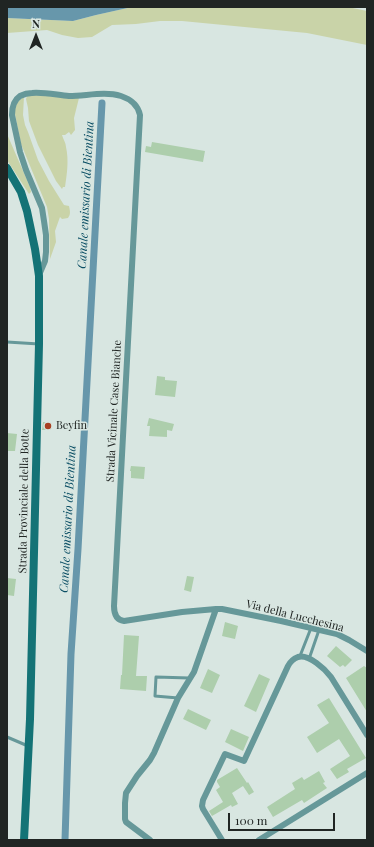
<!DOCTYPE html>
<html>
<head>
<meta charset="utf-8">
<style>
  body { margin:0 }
  #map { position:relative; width:374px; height:847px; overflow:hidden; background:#d8e6e1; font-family:"Playfair Display",serif }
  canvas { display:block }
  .frame { position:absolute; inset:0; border:8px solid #202523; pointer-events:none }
  .north { position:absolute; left:16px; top:16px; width:40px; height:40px; -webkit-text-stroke:3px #d8e6e1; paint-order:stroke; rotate:0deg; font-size:11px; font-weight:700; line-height:16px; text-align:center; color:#202523 }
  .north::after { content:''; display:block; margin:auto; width:14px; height:18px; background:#202523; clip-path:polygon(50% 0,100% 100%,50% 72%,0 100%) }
  .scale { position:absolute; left:228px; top:813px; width:107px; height:18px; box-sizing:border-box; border:2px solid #202523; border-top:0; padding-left:5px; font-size:12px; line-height:14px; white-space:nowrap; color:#202523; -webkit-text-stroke:3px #d8e6e1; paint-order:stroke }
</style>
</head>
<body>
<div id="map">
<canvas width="374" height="847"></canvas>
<div class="frame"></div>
<div class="north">N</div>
<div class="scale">100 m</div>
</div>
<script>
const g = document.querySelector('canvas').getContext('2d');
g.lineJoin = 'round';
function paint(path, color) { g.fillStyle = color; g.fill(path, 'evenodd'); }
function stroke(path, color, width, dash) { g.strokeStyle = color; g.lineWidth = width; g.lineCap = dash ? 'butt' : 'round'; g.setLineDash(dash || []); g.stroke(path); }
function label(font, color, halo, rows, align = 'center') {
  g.font = font + ' "Playfair Display",serif'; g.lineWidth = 3; g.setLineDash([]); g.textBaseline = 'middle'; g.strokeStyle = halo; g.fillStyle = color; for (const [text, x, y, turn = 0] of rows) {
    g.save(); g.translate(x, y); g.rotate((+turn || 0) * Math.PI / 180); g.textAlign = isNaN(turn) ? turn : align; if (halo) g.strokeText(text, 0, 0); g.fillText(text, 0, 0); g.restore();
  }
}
paint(new Path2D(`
  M 132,7 L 348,7 L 367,11 L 367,45 L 307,33 L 182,21 L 160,21 L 136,24 L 112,25 L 92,37 L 78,38 L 62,35 L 47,30 L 7,33 L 7,18 L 73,21 L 96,15 Z
  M 34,95 L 79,98 L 74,118 L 75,130 L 71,135 L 69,132 L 65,135 L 62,135 C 63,139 66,143 66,147 C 69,160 67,174 65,187 L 63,187 L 62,189 L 56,181 L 38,145 L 29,121 L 28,108 L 26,99 L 27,96 Z
  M 24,97 L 23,115 L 25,125 L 28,132 L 38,160 L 49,181 L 64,205 L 69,206 C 70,211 71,214 68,218 L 62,219 L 60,217 L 55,231 L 56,242 L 50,259 L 49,219 L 47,207 L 21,144 L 15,114 C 14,106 17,101 24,97 Z
  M 7,134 L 30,187 L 31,192 L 29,194 L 7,160 Z`), '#c9d3a8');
paint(new Path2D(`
  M 7,7 L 132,7 L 96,15 L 73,21 L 7,18 Z`), '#6797ab');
stroke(new Path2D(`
  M 65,840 L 71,654 L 78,549 L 102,103`), '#6797ab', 7);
paint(new Path2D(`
  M 152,142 L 205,151 L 203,162 L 145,152 L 146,146 L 151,147 Z
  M 157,376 L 165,377 L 165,380 L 177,381 L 175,397 L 155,395 Z
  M 149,418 L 174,424 L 172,431 L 167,430 L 167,437 L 149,436 L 150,426 L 147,426 Z
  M 43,422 L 48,422 L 49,430 L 42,430 Z
  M 7,433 L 17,434 L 15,451 L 7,451 Z
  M 131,466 L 145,467 L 144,479 L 131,478 L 131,471 L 130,471 Z
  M 187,576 L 194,577 L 191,592 L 184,590 Z
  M 7,578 L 16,579 L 14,596 L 7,595 Z
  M 225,622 L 238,626 L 235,639 L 222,636 Z
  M 124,635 L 139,636 L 136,676 L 147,676 L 146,691 L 120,689 L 121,675 L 122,675 Z
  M 336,646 L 352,660 L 345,667 L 343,665 L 340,667 L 327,656 Z
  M 364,666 L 367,668 L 367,712 L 346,678 Z
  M 208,669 L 220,675 L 212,693 L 200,688 Z
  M 259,674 L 270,679 L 256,712 L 244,706 Z
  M 329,698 L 366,758 L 347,769 L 349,772 L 337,779 L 330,769 L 350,756 L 339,739 L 317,753 L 307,737 L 329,723 L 317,705 Z
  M 188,709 L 211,720 L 206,730 L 183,719 Z
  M 231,729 L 249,737 L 243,751 L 225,742 Z
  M 237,768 L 247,783 L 248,782 L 254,792 L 249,795 L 243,786 L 232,793 L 238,804 L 232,807 L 231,805 L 212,816 L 209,811 L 223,802 L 216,790 L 220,787 L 217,782 L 217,780 Z
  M 319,771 L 325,782 L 323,783 L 327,788 L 304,803 L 302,800 L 273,817 L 267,807 L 295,789 L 292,783 L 302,777 L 304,780 Z`), '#adceac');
stroke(new Path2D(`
  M 7,342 L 39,344
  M 300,656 L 311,628
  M 309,659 L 319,630
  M 178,698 L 155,696 L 156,677 L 189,678
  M 7,737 L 28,746`), '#669899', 3);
stroke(new Path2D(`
  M 39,275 L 45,261 L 46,252 L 46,235 L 44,221 L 42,208 L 26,170 L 20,152 L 12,115 C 12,107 14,100 20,96 C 24,94 28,93 32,93 C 44,92 57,95 69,96 C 86,96 105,91 121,96 C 130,99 138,105 140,115 L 114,606 C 114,613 116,620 124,621 L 182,612 L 216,609 L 222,609 L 281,621 L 337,634 L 349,640 L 367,651
  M 150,840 L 126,822 L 125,819 L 125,803 L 126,793 L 137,776 L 150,760 L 154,753 L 178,698 L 194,672 L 216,609
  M 222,840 L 203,809 L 202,806 L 203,800 L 225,754 L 244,761 L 288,666 C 290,662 293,659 298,657 C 309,654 325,669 331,677 L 367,735
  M 259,840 L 367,773`), '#669899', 6);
stroke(new Path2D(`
  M 7,168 L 21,192 L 27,211 L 35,249 L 39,276 L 39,344 L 30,719 L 24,840`), '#147376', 8);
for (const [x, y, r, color] of [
  [48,426,4,"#a84021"]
]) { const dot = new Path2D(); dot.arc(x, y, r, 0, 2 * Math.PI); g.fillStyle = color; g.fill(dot); stroke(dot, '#d8e6e1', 1.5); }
label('11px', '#202523', '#d8e6e1', [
  ["Strada Vicinale Case Bianche",114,411,-87],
  ["Strada Provinciale della Botte",24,501,-89],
  ["Via della Lucchesina",295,616,14]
]);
label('11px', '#202523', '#d8e6e1', [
  ["Beyfin",56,426]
], 'left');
label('italic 12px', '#0a4e64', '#d8e6e1', [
  ["Canale emissario di Bientina",86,195,-87],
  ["Canale emissario di Bientina",68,519,-87]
]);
</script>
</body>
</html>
